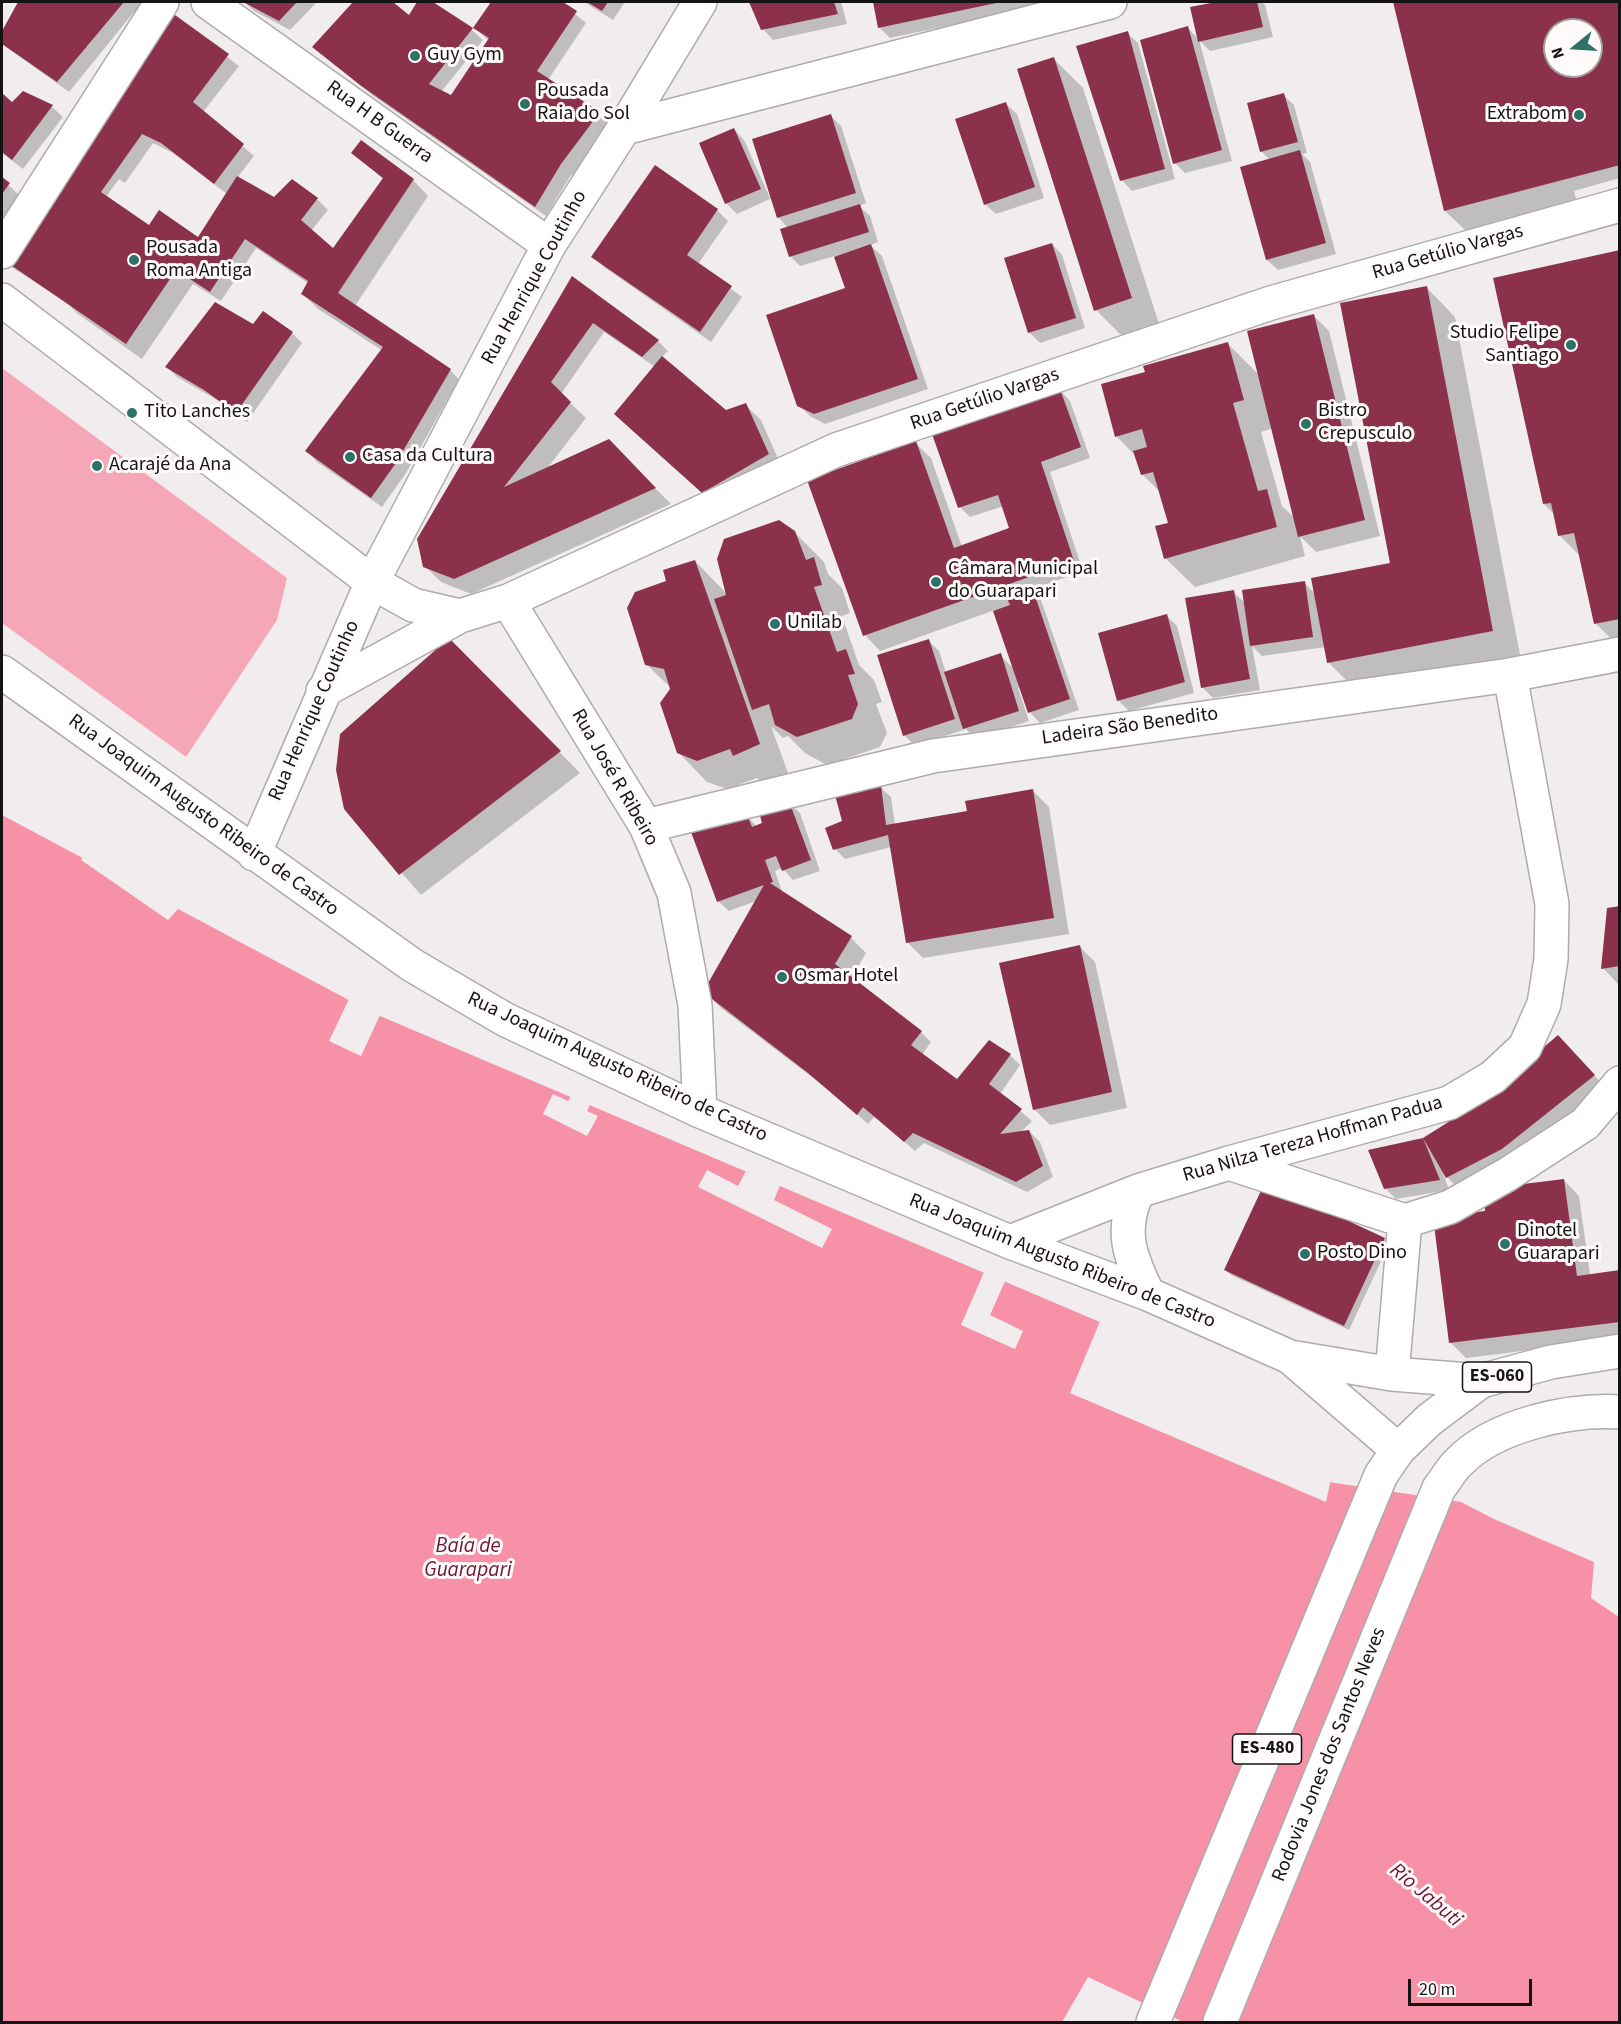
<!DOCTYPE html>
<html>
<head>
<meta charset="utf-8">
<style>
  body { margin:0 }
  #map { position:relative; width:1621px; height:2024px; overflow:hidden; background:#f1edee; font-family:"Source Sans 3",sans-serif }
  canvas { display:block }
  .frame { position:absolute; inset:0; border:3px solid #151414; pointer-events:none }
  .north { position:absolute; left:1543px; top:18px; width:60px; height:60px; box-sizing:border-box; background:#fffbfb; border:2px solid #a19f9f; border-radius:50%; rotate:252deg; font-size:16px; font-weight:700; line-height:24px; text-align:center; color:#151414 }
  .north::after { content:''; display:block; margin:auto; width:21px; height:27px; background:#2c7268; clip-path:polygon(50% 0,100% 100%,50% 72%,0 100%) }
  .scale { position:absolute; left:1408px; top:1979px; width:124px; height:27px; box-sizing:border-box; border:3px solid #151414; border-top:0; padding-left:8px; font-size:18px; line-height:21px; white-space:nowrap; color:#151414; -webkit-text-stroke:4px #fffbfb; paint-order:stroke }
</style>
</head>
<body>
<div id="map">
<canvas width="1621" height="2024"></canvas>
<div class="frame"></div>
<div class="north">N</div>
<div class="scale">20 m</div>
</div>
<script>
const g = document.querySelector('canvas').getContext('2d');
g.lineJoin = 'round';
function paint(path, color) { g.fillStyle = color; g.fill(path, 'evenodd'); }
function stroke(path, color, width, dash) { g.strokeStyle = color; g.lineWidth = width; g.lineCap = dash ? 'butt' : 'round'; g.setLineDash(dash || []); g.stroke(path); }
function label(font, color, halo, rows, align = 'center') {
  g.font = font + ' "Source Sans 3",sans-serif'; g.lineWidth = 6; g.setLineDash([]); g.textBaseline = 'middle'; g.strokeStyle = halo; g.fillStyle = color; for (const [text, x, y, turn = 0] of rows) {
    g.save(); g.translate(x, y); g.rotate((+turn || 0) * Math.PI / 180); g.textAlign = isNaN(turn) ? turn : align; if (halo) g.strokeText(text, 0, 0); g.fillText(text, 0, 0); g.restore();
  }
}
paint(new Path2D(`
  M 2,368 L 287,578 L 277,620 L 186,757 L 2,623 Z`), '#f5a7b7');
paint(new Path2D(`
  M 2,815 L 373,1013 L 1121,1331 L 1097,1389 L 1329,1482 L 1461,1502 L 1494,1519 L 1594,1562 L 1591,1598 L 1619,1617 L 1619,2022 L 1183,2022 L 1088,1977 L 1062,2022 L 2,2022 Z`), '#f691a8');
paint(new Path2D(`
  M 84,856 L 180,907 L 168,920 L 81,860 Z
  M 350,997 L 381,1013 L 361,1056 L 329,1041 Z
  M 553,1094 L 568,1101 L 572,1094 L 591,1102 L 587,1111 L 598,1116 L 587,1136 L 543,1114 Z
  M 747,1169 L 781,1183 L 774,1200 L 832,1229 L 822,1248 L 698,1187 L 707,1170 L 738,1186 Z
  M 985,1270 L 1006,1279 L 990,1315 L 1023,1331 L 1015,1349 L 961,1325 Z
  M 1101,1319 L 1124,1331 L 1101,1388 L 1331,1479 L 1326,1502 L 1070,1393 Z`), '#f1edee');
paint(new Path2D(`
  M 19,2 L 149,2 L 140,16 L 134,12 L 69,92 L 2,44 L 2,34 Z
  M 245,2 L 317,2 L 290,30 L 254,11 Z
  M 355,2 L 391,2 L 409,17 L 419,2 L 430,2 L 472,30 L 483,40 L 441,92 L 451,97 L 489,41 L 475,28 L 493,2 L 560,2 L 586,23 L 548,80 L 599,114 L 615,129 L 577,179 L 571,175 L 546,216 L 372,95 L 314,47 Z
  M 584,2 L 625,2 L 613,20 Z
  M 751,2 L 841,2 L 847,24 L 773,40 L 763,29 Z
  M 874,2 L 1049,2 L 1021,10 L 890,38 L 880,28 Z
  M 1223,2 L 1262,2 L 1265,5 L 1273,37 L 1210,51 L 1199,40 L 1232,161 L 1185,173 L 1175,163 L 1188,28 L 1199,40 L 1192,9 Z
  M 1394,2 L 1620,2 L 1620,178 L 1574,191 L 1577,203 L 1466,231 L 1445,211 ZM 1555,30 L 1591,30 L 1591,66 L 1555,66 Z
  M 175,18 L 239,66 L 203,112 L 254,156 L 237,178 L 274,199 L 292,181 L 317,199 L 328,210 L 311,231 L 333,251 L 384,180 L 353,152 L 413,180 L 428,196 L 355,306 L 450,370 L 465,386 L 457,399 L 450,395 L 406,473 L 382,507 L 317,462 L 307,451 L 383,351 L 318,309 L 303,294 L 309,284 L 256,248 L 221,301 L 193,284 L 142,359 L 78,314 L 66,302 L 13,268 L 3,258 ZM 153,143 L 173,153 L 227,194 L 198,239 L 150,227 L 106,197 L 119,179 L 125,183 Z
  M 1127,33 L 1138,43 L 1175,179 L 1132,191 L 1122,180 Z
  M 1054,59 L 1083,88 L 1160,327 L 1125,339 L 1096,310 Z
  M 23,93 L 52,107 L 63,117 L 23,169 L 2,153 L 2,95 L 12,104 Z
  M 1283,95 L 1294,105 L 1307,153 L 1302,154 L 1310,162 L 1336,254 L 1278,270 L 1267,260 L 1270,160 L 1261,151 Z
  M 1006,104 L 1017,114 L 1044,198 L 996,214 L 985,204 Z
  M 831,116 L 841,126 L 866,203 L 859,206 L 870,216 L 878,242 L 870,245 L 882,256 L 928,389 L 825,424 L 810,416 L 799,405 L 847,289 L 835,256 L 800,266 L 790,256 L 788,228 L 778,217 L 772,198 L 737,214 L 726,203 L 734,129 L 744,140 L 770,198 Z
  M 655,167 L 717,210 L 728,221 L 698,264 L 742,297 L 711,342 L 604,267 L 593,256 Z
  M 2,179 L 19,195 L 2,219 Z
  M 1052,244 L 1062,255 L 1085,328 L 1040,343 L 1029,332 Z
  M 1620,252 L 1620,647 L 1595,623 L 1581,557 L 1560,536 L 1555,515 L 1544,504 Z
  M 573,278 L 658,341 L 668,351 L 661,358 L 726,412 L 745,405 L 761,420 L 783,470 L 719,507 L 616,414 L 655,367 L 604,332 L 561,394 L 586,418 L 546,470 L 608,441 L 671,504 L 471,594 L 441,582 L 425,566 Z
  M 1427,288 L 1455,317 L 1521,660 L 1357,691 L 1328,662 L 1326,647 L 1262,656 L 1252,646 L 1260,690 L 1213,698 L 1203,688 L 1187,599 L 1233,592 L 1245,603 L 1304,582 L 1315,594 L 1391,564 Z
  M 1313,315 L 1329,331 L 1380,536 L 1316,552 L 1300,536 L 1305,556 L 1195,587 L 1166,559 L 1157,527 L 1170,524 L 1161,493 L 1142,474 L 1137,457 L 1117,437 L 1103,385 L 1147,373 L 1227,343 L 1259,375 ZM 1273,428 L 1296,519 L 1282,506 L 1261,432 Z
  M 253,326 L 292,333 L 302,343 L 247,422 L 217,400 L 177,377 L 167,367 Z
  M 1060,390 L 1070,401 L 1090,458 L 1050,472 L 1083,571 L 1039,587 L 1042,593 L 1039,594 L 1079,710 L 1040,723 L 1030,712 L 1021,687 L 1018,688 L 1029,721 L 975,739 L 966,729 L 915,746 L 904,735 L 928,640 L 939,651 L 946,673 L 1000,655 L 1015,670 L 995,610 L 880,651 L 865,635 L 915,443 L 931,458 L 962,547 L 1013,534 L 1004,506 L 970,517 L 960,507 Z
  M 794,532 L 824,562 L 828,574 L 842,588 L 850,613 L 842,616 L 859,665 L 874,680 L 882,702 L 876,704 L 887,733 L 880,747 L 827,765 L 805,753 L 788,736 L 783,738 L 771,726 L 788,773 L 763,784 L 757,778 L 727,789 L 707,782 L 678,752 L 672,689 L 646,664 L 668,582 L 695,561 L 727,594 Z
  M 1166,615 L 1177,626 L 1194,693 L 1129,711 L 1118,700 Z
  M 449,640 L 580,773 L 421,895 L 345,808 Z
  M 880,787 L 891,797 L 895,825 L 969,813 L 1033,791 L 1049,807 L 1069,934 L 923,958 L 907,942 L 891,847 L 845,859 L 835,849 L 844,822 Z
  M 789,803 L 800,813 L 820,871 L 793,880 L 782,868 L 775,871 L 782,892 L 851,938 L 866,953 L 852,978 L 921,1032 L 931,1042 L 922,1055 L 958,1081 L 1010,1055 L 1020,1065 L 1000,1094 L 1032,1121 L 1021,1132 L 1029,1131 L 1040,1142 L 1053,1177 L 1027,1192 L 924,1143 L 915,1151 L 875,1116 L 868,1124 L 825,1087 L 721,1008 L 705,992 L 756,901 L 729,911 L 718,901 L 745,814 L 757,827 Z
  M 1620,907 L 1620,984 L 1618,984 L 1603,968 Z
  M 1079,946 L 1095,962 L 1127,1108 L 1050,1125 L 1034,1109 Z
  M 1569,1048 L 1604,1086 L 1513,1159 L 1458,1188 L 1443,1173 L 1449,1190 L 1396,1199 L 1386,1189 L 1423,1139 Z
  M 1564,1180 L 1579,1196 L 1590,1275 L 1620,1272 L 1620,1339 L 1466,1358 L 1450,1342 L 1487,1212 Z
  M 1384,1239 L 1389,1244 L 1349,1330 L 1231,1275 L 1226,1270 Z`), '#0003');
paint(new Path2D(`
  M 18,2 L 124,2 L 57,82 L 2,44 L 2,31 Z
  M 243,2 L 297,2 L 279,21 Z
  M 353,2 L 393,2 L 409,15 L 417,2 L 433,2 L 473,28 L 429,84 L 451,95 L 489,38 L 473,28 L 491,2 L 563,2 L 577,11 L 537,71 L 600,112 L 561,164 L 535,207 L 360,85 L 312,47 Z
  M 587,2 L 608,2 L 602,11 Z
  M 749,2 L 834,2 L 838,14 L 761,30 Z
  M 873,2 L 1001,2 L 878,28 Z
  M 1216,2 L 1257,2 L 1263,27 L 1198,42 L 1190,7 Z
  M 1393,2 L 1620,2 L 1620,165 L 1444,211 ZM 1555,30 L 1591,30 L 1591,66 L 1555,66 Z
  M 175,15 L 229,54 L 193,102 L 244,144 L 214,184 L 161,143 L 142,134 L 101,192 L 149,225 L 159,210 L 198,237 L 237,176 L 274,197 L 292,179 L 318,198 L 301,220 L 333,248 L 383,178 L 351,153 L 361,140 L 414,179 L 338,293 L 451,369 L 396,463 L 371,498 L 305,451 L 383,347 L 301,294 L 308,281 L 245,239 L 210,292 L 176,270 L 126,344 L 2,259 Z
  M 1188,26 L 1222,150 L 1173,164 L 1140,40 Z
  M 1128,31 L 1165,169 L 1120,181 L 1076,46 Z
  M 1054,57 L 1132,298 L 1094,311 L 1017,69 Z
  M 23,91 L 53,105 L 12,160 L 2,152 L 2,93 L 12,102 Z
  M 1284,93 L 1298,142 L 1260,152 L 1247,103 Z
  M 1006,102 L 1035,187 L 984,205 L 955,119 Z
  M 831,114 L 856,193 L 777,218 L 752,139 Z
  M 734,128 L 761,189 L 725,204 L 699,143 Z
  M 1300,150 L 1326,243 L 1266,260 L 1240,167 Z
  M 655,165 L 718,209 L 687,255 L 732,286 L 700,332 L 591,257 Z
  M 2,177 L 10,183 L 2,194 Z
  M 860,204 L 869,232 L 789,257 L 780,229 Z
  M 1052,243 L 1076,318 L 1028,333 L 1004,258 Z
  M 871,244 L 918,379 L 814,414 L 797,406 L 766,315 L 845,288 L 834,257 Z
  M 1620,250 L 1620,619 L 1594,624 L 1574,533 L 1558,536 L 1551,503 L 1543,504 L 1493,278 Z
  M 572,276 L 659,340 L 642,357 L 593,323 L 551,382 L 571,402 L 504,487 L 609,439 L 656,488 L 454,579 L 423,567 L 417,539 Z
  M 1427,286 L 1493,631 L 1327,663 L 1311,578 L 1390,563 L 1340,303 Z
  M 215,302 L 253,324 L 263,311 L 293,332 L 236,413 L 204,390 L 165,367 Z
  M 1314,314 L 1365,520 L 1298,537 L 1247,331 Z
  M 1228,342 L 1244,400 L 1233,403 L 1258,491 L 1267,489 L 1277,527 L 1164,559 L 1155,526 L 1168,523 L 1153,472 L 1141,475 L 1133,451 L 1147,447 L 1142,429 L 1115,437 L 1101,384 L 1145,372 L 1143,366 Z
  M 662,356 L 726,410 L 746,403 L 769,454 L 702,493 L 614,414 Z
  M 1060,389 L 1081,447 L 1041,462 L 1074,561 L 863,636 L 807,480 L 916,441 L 954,548 L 1009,528 L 998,495 L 958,508 L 932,434 Z
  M 779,520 L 795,531 L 806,560 L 814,557 L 822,585 L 814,587 L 837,652 L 846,649 L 855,674 L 848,675 L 858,704 L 852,719 L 797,737 L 775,725 L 769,704 L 752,710 L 714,599 L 726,595 L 717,559 L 724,539 Z
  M 695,560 L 760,744 L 733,756 L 730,749 L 697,761 L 677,753 L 660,703 L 670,689 L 664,669 L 645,665 L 627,608 L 635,592 L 666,581 L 663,570 Z
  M 1305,581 L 1313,637 L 1250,646 L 1242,590 Z
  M 1031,584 L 1070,699 L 1028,713 L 993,611 L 1010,605 L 1005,593 Z
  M 1234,590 L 1250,679 L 1201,688 L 1185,598 Z
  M 1167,614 L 1185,682 L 1117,701 L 1098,633 Z
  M 449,638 L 561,751 L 399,875 L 344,809 L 336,770 L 340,734 Z
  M 929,639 L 955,719 L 903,736 L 877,655 Z
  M 1001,653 L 1019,711 L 963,729 L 944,672 Z
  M 881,785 L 886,825 L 967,811 L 965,801 L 1033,789 L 1054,918 L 906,943 L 888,835 L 833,850 L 825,828 L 842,821 L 835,795 Z
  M 789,801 L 811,860 L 782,871 L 776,856 L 765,860 L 773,882 L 770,883 L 852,936 L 835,964 L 922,1031 L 911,1045 L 957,1079 L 989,1040 L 1011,1054 L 989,1084 L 1022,1109 L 1000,1134 L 1029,1130 L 1043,1166 L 1016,1182 L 913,1133 L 904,1142 L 863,1107 L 857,1115 L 808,1073 L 703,992 L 764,885 L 717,902 L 691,832 L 746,812 L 752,827 L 762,823 L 759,812 Z
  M 1620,906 L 1620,966 L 1601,969 L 1607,908 Z
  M 1080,945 L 1112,1092 L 1033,1110 L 999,963 Z
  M 1558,1035 L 1595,1075 L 1502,1149 L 1446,1178 L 1423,1138 L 1480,1102 Z
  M 1423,1138 L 1440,1180 L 1384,1189 L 1368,1150 Z
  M 1564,1179 L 1577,1276 L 1620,1270 L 1620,1322 L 1449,1343 L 1433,1217 L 1485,1211 L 1483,1189 Z
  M 1265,1182 L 1385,1238 L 1344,1326 L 1224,1270 Z`), '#8b314b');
const minor = new Path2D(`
  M 208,2 L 549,245
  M 624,128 L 700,2
  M 2,252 L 162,2
  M 2,300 L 372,582 L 413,605 L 460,616 L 508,601 L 836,450 L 1271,303 L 1620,205
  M 508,601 L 646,826 L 674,893 L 695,1005 L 700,1111
  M 2,672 L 412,965 L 506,1020 L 700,1111 L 1010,1242 L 1148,1294 L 1290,1357 L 1392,1374 L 1481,1381
  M 323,691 L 460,616
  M 646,826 L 933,756 L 1510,675 L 1620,654
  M 254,854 L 372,582 L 549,245 L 624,128 L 1110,2
  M 1229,1163 L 1405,1221 L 1450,1207 L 1508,1174 L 1585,1124 L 1620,1083
  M 1138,1191 C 1119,1231 1130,1257 1148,1294
  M 1010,1242 L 1138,1191 L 1229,1163 L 1449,1103 L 1493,1077 L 1525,1047 L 1544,1004 L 1551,959 L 1552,904 L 1510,675
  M 1290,1357 L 1398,1450
  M 1392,1374 L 1405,1221`);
const major = new Path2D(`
  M 1153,2022 L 1381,1475 L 1398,1450 L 1429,1420 L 1481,1381 L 1551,1362 L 1620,1351
  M 1220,2022 L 1439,1488 C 1446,1480 1451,1469 1459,1462 C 1495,1425 1569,1409 1620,1412`);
stroke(minor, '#afabac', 36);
stroke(major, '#afabac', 36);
stroke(minor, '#fff', 33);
stroke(major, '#fff', 33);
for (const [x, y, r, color] of [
  [415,56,6,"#2c7268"],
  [525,104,6,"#2c7268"],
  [1579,115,6,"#2c7268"],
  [134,260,6,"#2c7268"],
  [1571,345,6,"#2c7268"],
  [132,413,6,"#2c7268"],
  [1306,424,6,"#2c7268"],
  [350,457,6,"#2c7268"],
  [97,466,6,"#2c7268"],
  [936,582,6,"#2c7268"],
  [775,624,6,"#2c7268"],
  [782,977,6,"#2c7268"],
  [1505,1244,6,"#2c7268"],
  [1305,1254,6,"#2c7268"]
]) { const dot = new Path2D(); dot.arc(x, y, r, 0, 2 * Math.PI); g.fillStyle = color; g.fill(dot); stroke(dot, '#fffbfb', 2); }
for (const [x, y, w] of [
  [1497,1377,69],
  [1267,1749,69]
]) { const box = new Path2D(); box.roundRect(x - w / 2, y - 15, w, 30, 4.5); g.fillStyle = '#fffbfb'; g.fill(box); stroke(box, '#151414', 1.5); }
label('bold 18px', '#151414', null, [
  ["ES-060",1497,1377],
  ["ES-480",1267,1749]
]);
label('20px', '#151414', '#fffbfb', [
  ["Guy Gym",427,56],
  ["Pousada",537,92],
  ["Raia do Sol",537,115],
  ["Extrabom",1567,115,"right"],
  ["Pousada",146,249],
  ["Roma Antiga",146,272],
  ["Studio Felipe",1559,334,"right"],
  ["Santiago",1559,357,"right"],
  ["Bistro",1318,412],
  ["Crepusculo",1318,435],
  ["Tito Lanches",144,413],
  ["Casa da Cultura",362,457],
  ["Acarajé da Ana",109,466],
  ["Câmara Municipal",948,570],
  ["do Guarapari",948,593],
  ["Unilab",787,624],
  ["Osmar Hotel",794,977],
  ["Dinotel",1517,1232],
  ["Guarapari",1517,1255],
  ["Posto Dino",1317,1254]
], 'left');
label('20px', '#151414', '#fffbfb', [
  ["Rua H B Guerra",379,123,36],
  ["Rua Getúlio Vargas",1448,253,-16],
  ["Rua Henrique Coutinho",535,278,-61],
  ["Rua Getúlio Vargas",985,400,-19],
  ["Rua Henrique Coutinho",315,711,-66],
  ["Ladeira São Benedito",1130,727,-8],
  ["Rua José R Ribeiro",614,778,60],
  ["Rua Joaquim Augusto Ribeiro de Castro",203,816,36],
  ["Rua Joaquim Augusto Ribeiro de Castro",617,1068,25],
  ["Rua Nilza Tereza Hoffman Padua",1313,1140,-16],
  ["Rua Joaquim Augusto Ribeiro de Castro",1062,1262,22],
  ["Rodovia Jones dos Santos Neves",1330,1755,-68]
]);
label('italic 21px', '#6d1433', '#fffbfb', [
  ["Baía de",468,1547],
  ["Guarapari",468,1571],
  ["Rio Jabuti",1425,1896,40]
]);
</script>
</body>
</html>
